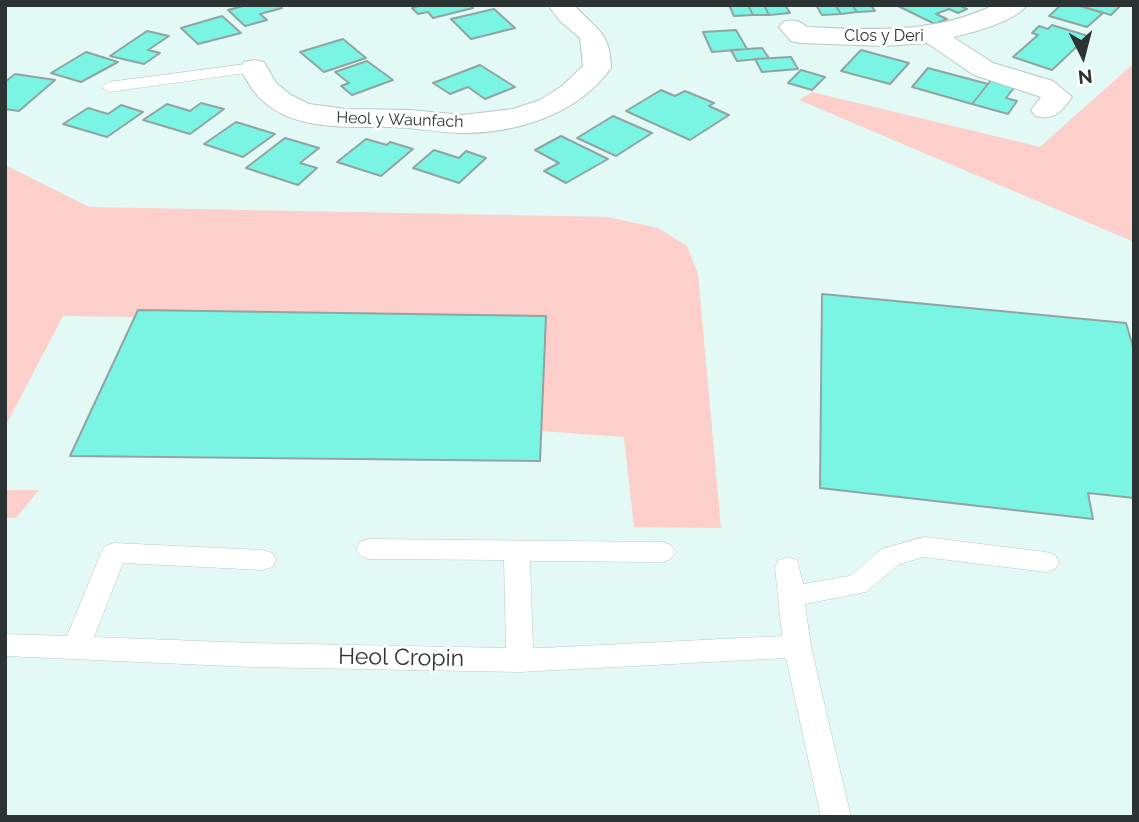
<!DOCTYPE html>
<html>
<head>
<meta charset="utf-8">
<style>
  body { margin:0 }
  #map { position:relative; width:1139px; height:822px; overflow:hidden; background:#e3f9f5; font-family:Raleway,sans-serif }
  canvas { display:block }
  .frame { position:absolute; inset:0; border:7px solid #2b3432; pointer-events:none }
  .north { position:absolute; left:1048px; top:21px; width:70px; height:70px; -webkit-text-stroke:5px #fff; paint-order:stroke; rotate:174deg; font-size:19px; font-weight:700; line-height:28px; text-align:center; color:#2b3432 }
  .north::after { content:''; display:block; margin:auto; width:24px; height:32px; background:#2b3432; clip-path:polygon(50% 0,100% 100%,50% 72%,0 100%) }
</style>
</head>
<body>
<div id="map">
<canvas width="1139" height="822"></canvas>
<div class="frame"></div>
<div class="north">N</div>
</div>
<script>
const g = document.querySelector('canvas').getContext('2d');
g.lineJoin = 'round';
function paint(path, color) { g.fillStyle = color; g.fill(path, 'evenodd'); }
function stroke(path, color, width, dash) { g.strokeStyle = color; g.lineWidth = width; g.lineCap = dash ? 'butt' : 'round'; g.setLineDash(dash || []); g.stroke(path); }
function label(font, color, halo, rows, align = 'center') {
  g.font = font + ' Raleway,sans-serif'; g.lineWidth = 6; g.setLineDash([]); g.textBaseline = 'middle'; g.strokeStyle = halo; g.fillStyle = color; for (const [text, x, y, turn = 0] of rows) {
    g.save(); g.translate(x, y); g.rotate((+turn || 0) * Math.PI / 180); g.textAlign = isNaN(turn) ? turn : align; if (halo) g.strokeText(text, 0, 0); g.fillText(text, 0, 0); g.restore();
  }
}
paint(new Path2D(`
  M 1134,63 L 1134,242 L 799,100 L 812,92 L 1040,147 Z
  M 5,165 L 89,207 L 608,217 L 658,228 L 687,246 L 698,274 L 721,528 L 634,527 L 624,437 L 541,431 L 546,316 L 139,310 L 135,317 L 63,316 L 5,427 Z
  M 5,490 L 39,490 L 16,518 L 5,518 Z`), '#fccfca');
const building = new Path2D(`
  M 247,5 L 280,5 L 282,8 L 260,14 L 267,20 L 245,26 L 228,10 Z
  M 470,5 L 473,8 L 433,18 L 428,12 L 418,14 L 412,8 L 422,5 Z
  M 729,5 L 748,5 L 753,15 L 734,16 Z
  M 748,5 L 764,5 L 769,15 L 753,15 Z
  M 764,5 L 785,5 L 790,13 L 769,15 Z
  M 816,5 L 835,5 L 841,14 L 822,15 Z
  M 835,5 L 852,5 L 857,12 L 841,14 Z
  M 852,5 L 871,5 L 875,11 L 857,12 Z
  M 896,5 L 959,5 L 967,9 L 958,13 L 949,9 L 936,14 L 947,19 L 935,24 Z
  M 1061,5 L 1077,5 L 1103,13 L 1087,27 L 1049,16 Z
  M 1077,5 L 1121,5 L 1111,15 Z
  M 494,9 L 515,28 L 471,39 L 451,19 Z
  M 222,16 L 241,33 L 198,44 L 181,28 Z
  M 1052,25 L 1088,36 L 1052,70 L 1013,57 L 1038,35 L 1032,33 L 1039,26 L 1048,29 Z
  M 736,30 L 747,49 L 712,52 L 703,32 Z
  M 147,31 L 169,36 L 148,50 L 160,53 L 144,64 L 110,56 Z
  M 343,39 L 366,58 L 324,72 L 300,52 Z
  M 762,48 L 769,58 L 737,61 L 731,50 Z
  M 861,50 L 909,63 L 890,84 L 841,71 Z
  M 86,52 L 118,62 L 81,82 L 51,73 Z
  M 791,57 L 798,69 L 762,72 L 755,59 Z
  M 367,61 L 393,80 L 352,95 L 341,86 L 349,83 L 335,72 Z
  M 480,65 L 515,87 L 485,99 L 468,87 L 450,94 L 433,83 Z
  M 928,68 L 988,84 L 972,104 L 912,87 Z
  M 801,70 L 825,77 L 812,90 L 788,83 Z
  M 15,74 L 55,80 L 19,111 L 5,109 L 5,82 Z
  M 992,79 L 1016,85 L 1006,98 L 1017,101 L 1008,114 L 972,104 Z
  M 661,90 L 675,96 L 685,91 L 714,103 L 709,106 L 729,115 L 690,140 L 626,111 Z
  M 201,103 L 224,109 L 190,134 L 143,120 L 167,104 L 190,111 Z
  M 121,105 L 143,112 L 107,137 L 63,124 L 88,108 L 108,114 Z
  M 613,116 L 652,133 L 616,156 L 577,138 Z
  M 236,122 L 275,134 L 243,157 L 204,144 Z
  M 561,136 L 608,159 L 566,183 L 544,171 L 559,163 L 535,150 Z
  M 285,138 L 319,148 L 300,163 L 317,168 L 298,185 L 246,168 Z
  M 366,139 L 387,145 L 390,142 L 413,149 L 381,176 L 337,162 Z
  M 434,150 L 459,158 L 466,151 L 486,158 L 459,183 L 413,168 Z
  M 822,294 L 1126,323 L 1134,350 L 1134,498 L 1088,493 L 1093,519 L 820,488 Z
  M 138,310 L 546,316 L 540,461 L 70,456 Z`);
paint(building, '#7af5e4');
stroke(building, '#90a4a1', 2);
const service = new Path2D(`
  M 254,63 L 262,68 L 260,71 L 109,92 L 101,87 L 109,82 Z
  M 924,537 L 1046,552 L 1055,555 L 1059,562 L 1055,569 L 1046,572 L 924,557 L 899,564 L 866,592 L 805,604 L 811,647 L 851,817 L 821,817 L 786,658 L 520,672 L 252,667 L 5,656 L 5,634 L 67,636 L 101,553 L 105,546 L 114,543 L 263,550 L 272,553 L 276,560 L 272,567 L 263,570 L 123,563 L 94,637 L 252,643 L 506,648 L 504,560 L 369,559 L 360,556 L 356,549 L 360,542 L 369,539 L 662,542 L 671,545 L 675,552 L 671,559 L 662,562 L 530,561 L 533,648 L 542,648 L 782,636 L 775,567 L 779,560 L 788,557 L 797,560 L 803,584 L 850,576 L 882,549 Z`);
const minor = new Path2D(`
  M 548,5 L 574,5 C 596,30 610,30 611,68 C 578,115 514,134 459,133 C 435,132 413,127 389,127 C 351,127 301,130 269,106 C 255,96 248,83 240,68 L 244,62 L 254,60 L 264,62 L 276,83 L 291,95 L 309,104 L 345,109 L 410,110 L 463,115 L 513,109 L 540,100 L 562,86 L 583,66 L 580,38 L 559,20 Z
  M 994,5 L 1027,5 C 1016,21 972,33 953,37 L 993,63 L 1053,81 L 1072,97 C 1062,112 1053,121 1035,116 L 1031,110 L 1041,97 L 974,75 L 927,43 L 885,46 L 800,43 L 791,41 L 779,27 L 783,22 C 793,19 799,20 807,27 C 873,30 934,34 994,5 Z`);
stroke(service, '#b5c9c6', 1);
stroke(minor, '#b5c9c6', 2);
paint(service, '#fff');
paint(minor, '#fff');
label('16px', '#2b3432', '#fff', [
  ["Clos y Deri",884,36],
  ["Heol y Waunfach",400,120,2]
]);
label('23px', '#2b3432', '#fff', [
  ["Heol Cropin",401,658,1]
]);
</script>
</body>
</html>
